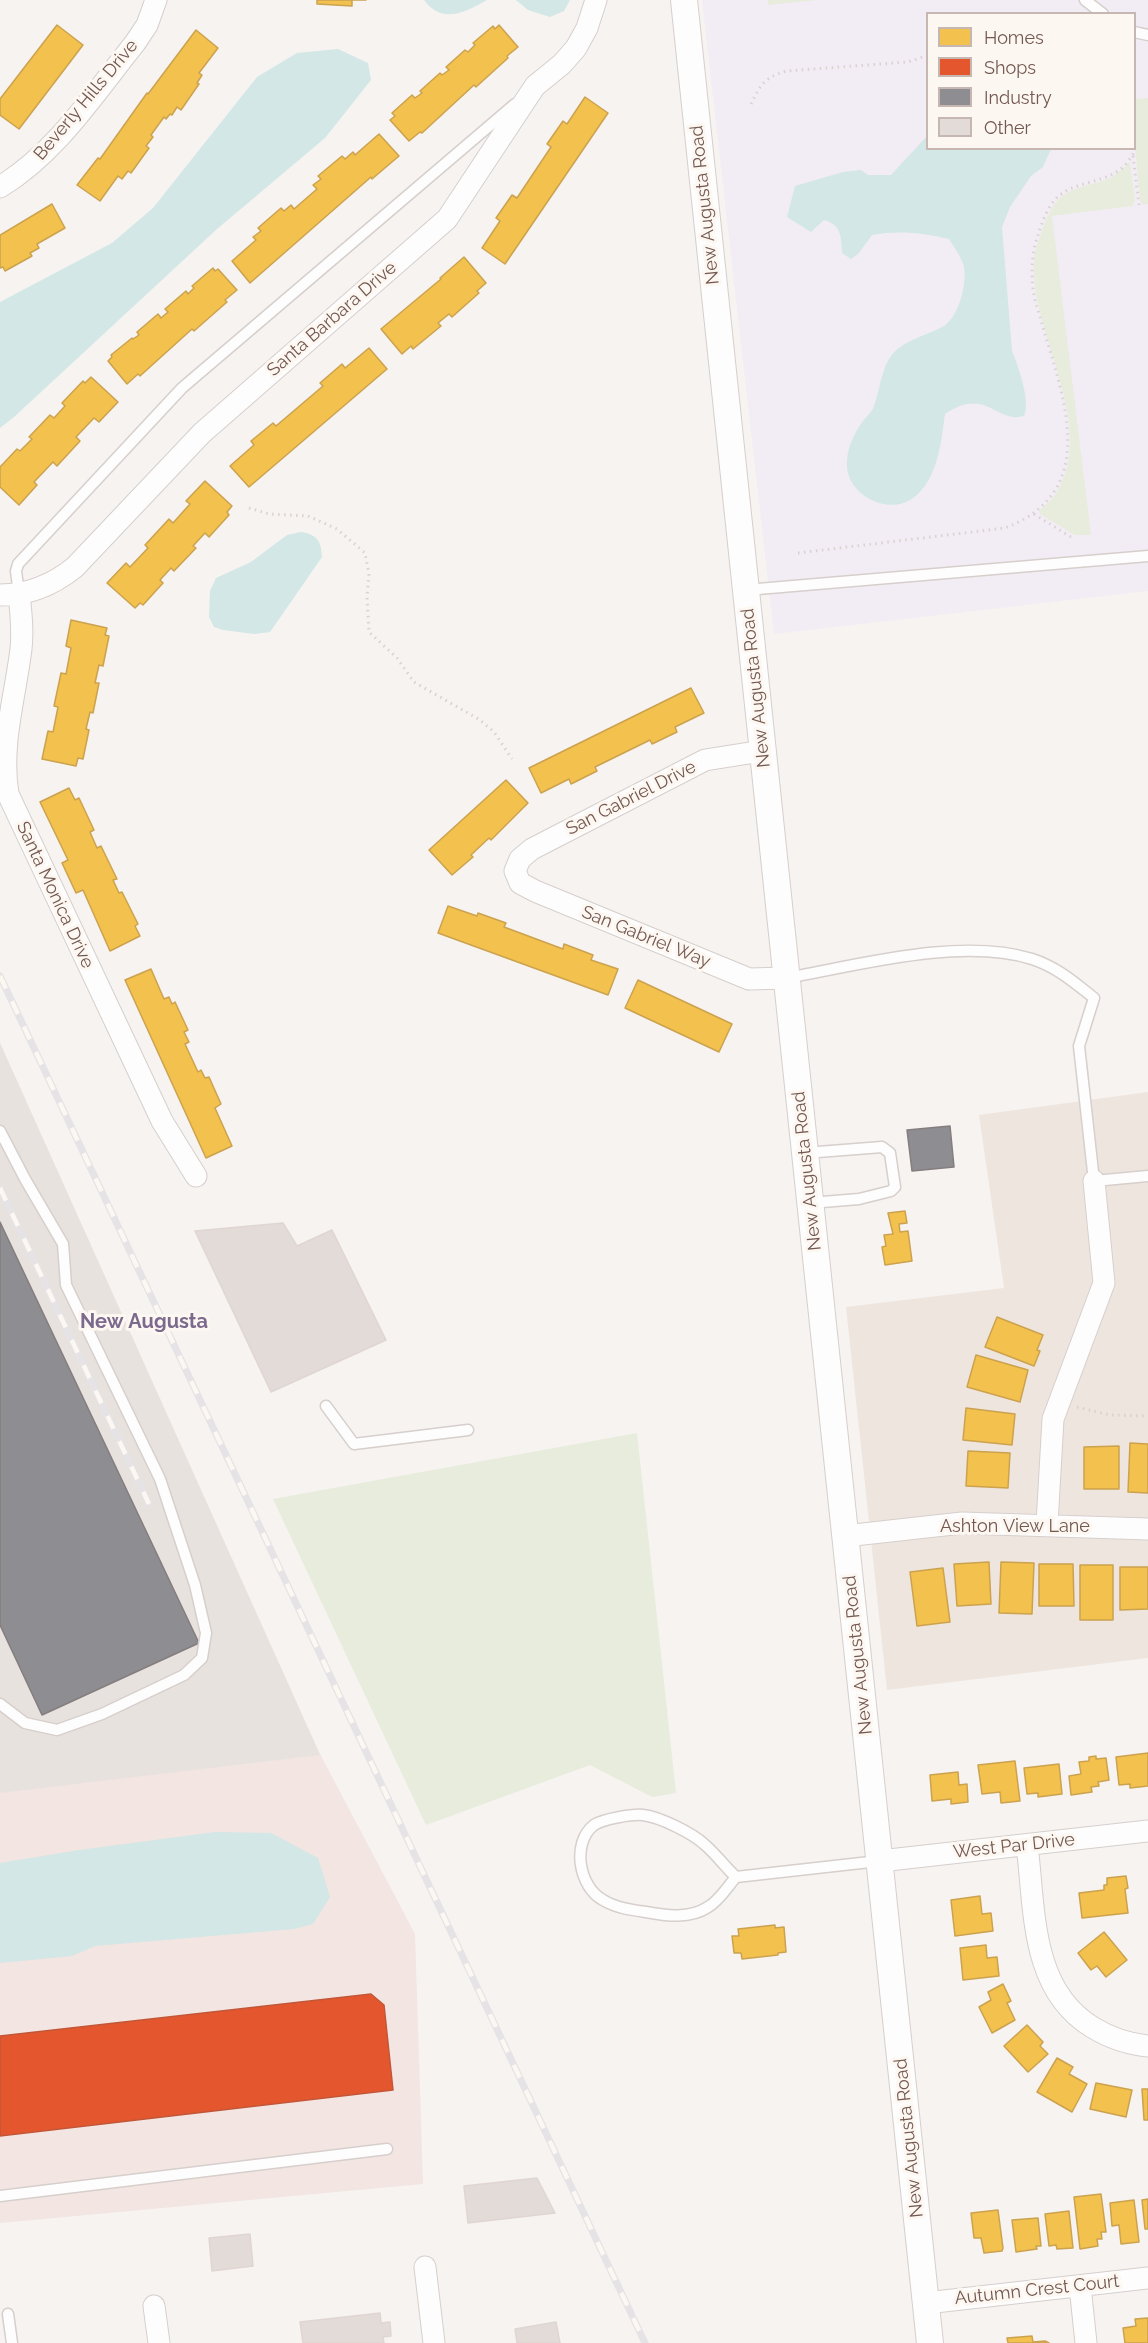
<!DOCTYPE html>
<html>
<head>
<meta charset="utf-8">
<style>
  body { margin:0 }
  #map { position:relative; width:1148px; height:2343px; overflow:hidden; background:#f6f3f0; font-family:Raleway,sans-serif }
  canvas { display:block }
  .legend { position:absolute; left:926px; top:12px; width:210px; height:138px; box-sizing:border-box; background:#fdf7f2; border:2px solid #c6b7b2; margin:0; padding:8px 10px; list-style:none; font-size:18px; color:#735851 }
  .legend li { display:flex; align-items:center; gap:12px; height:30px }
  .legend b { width:30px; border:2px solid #c6b7b2 }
</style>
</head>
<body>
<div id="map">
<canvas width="1148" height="2343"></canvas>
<ul class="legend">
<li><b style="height:16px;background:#f2c14e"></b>Homes</li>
<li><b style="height:16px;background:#e4572e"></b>Shops</li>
<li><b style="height:16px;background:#8d8d92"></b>Industry</li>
<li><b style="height:16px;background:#e3dbd7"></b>Other</li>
</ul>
</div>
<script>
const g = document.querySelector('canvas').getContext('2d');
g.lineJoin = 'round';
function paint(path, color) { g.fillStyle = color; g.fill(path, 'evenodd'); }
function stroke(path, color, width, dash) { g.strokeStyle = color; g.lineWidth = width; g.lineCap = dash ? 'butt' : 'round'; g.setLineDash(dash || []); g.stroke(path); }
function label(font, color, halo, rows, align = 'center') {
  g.font = font + ' Raleway,sans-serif'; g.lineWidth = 6; g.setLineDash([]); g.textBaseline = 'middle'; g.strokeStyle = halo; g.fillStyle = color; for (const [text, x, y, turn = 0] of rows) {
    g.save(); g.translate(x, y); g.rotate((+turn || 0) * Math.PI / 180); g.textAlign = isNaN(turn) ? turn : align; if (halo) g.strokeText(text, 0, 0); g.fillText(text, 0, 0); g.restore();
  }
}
paint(new Path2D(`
  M 1148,1092 L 1148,1658 L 887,1690 L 846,1307 L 1004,1288 L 979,1115 Z`), '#eee5de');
paint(new Path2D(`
  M 0,1043 L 320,1754 L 415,1934 L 423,2184 L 0,2223 Z`), '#f3e5e2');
paint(new Path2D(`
  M 0,1043 L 320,1755 L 0,1793 Z`), '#e8e2df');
paint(new Path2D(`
  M 702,0 L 1148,0 L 1148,591 L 774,634 ZM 928,14 L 1134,14 L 1134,148 L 928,148 Z`), '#f2edf4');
paint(new Path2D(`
  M 768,0 L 818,0 L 768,5 Z
  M 1148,98 L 1148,204 L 1143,205 L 1140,200 L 1135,147 L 1134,99 Z
  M 1130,162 L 1135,200 L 1132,206 L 1052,216 L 1091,535 L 1075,535 L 1040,514 L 1039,511 C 1044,506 1051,501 1055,495 C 1100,428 1030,332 1034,263 C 1034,252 1039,239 1043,228 C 1047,218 1051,208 1058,200 C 1072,186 1091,186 1108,179 C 1117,175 1123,168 1130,162 Z
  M 637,1433 L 676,1793 L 652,1797 L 590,1765 L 426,1825 L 273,1499 Z`), '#e7ecdc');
paint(new Path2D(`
  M 424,0 L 487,0 C 466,12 442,25 424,0 Z
  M 516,0 L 570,0 L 564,11 L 550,17 L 528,10 Z
  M 338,49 L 368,63 L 371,80 L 325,138 L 217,229 L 14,417 L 0,428 L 0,302 L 112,243 L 153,208 L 257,77 L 297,53 Z
  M 927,136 L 928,148 L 1051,149 L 1043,167 L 1031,176 L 1010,207 L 1002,227 L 1012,351 C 1018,366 1031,401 1024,416 C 995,424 987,386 945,414 C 941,442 938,480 913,498 C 889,516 849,496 847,467 C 846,450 853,435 863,421 C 867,416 872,412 874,406 C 881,388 881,361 899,348 C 912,338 930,334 944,326 C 959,316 967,284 964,267 C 962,258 954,247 949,239 C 923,233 899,230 872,235 L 858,254 L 851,259 L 842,253 C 841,237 842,225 824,220 L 811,232 L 787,217 L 795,186 L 843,172 L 861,170 L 868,175 L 891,175 Z
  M 301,532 C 318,535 321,541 322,557 L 270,632 L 254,634 L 223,630 L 214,627 L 209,617 L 210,591 L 216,578 L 251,562 L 287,535 Z
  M 215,1832 L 271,1833 L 318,1858 L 330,1897 L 313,1924 L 294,1929 L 95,1946 L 72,1956 L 0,1963 L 0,1863 L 79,1850 Z`), '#d2e7e6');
const homes = new Path2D(`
  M 317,0 L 366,0 L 352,0 L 352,6 L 317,4 Z
  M 57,25 L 83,45 L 19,129 L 0,115 L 0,99 Z
  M 499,25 L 518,47 L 507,56 L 508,58 L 476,87 L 474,85 L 422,133 L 420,132 L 409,141 L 390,120 L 395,116 L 392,113 L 412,95 L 415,98 L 422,93 L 420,91 L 440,73 L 442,75 L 449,70 L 446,67 L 465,50 L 468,52 L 475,45 L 473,43 L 493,26 L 495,29 Z
  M 196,30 L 218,48 L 199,73 L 202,75 L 197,83 L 199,84 L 181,110 L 177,107 L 172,115 L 170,114 L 166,119 L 164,117 L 151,135 L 153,137 L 146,146 L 149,148 L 131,173 L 128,171 L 122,179 L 118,176 L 100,201 L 77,185 L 98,158 L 100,159 L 147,93 L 148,94 Z
  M 585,97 L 608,113 L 505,264 L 482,248 L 500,221 L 496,218 L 512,195 L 517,198 L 551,147 L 547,144 L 563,121 L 567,124 Z
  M 379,134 L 399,156 L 372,179 L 371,177 L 250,283 L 232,261 L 256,240 L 253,237 L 261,231 L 258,228 L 281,208 L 284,211 L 291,205 L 294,209 L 317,189 L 313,185 L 321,179 L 318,176 L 342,156 L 345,159 L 353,152 L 355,155 Z
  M 52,204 L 65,228 L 37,244 L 39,248 L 30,253 L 32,256 L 5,271 L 3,267 L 0,268 L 0,235 Z
  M 464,257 L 486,283 L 477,291 L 479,293 L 452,317 L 449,314 L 438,323 L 441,326 L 413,349 L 411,346 L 402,354 L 381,329 L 441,279 L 440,278 Z
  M 213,268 L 215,271 L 218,269 L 237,290 L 225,300 L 227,302 L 194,331 L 192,329 L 140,376 L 138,374 L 127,384 L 108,361 L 112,357 L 111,355 L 132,338 L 133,339 L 139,335 L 137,332 L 158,314 L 161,318 L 168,312 L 165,309 L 186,291 L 188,294 L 194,288 L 192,286 Z
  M 369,348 L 387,369 L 249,487 L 230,466 L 254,445 L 251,441 L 273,423 L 276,426 L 323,386 L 320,383 L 342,364 L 345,368 Z
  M 91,377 L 118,402 L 99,422 L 94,418 L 76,437 L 80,441 L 57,466 L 53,462 L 34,482 L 37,485 L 19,505 L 0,487 L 0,467 L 17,449 L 20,451 L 32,439 L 29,437 L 50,415 L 54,418 L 65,406 L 62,403 L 83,381 L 85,383 Z
  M 205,481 L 232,506 L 227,512 L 229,515 L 209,537 L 205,533 L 193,546 L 196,548 L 174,571 L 171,568 L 160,580 L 163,583 L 143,605 L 140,603 L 135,608 L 107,583 L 126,563 L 130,567 L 148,548 L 145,545 L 169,519 L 173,523 L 190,504 L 186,501 Z
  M 71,620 L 107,628 L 105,635 L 109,636 L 103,666 L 99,665 L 95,683 L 99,683 L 93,713 L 90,712 L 86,729 L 89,730 L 83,759 L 78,758 L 76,766 L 42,759 L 48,731 L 53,732 L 58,707 L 54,706 L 61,673 L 66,674 L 71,648 L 66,646 Z
  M 691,688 L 704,713 L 675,727 L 677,732 L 652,744 L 650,740 L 595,767 L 597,771 L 571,784 L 569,779 L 541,793 L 529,768 Z
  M 506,780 L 528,803 L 491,840 L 489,838 L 471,855 L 473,857 L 452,875 L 429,850 Z
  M 69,788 L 75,800 L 79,798 L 94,830 L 90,832 L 97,848 L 101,846 L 117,879 L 113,880 L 119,893 L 122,892 L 138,924 L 135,926 L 140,936 L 110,951 L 83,890 L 76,893 L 62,863 L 68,860 L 40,802 Z
  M 448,906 L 477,916 L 478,913 L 506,923 L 504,927 L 563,949 L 564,944 L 593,955 L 591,960 L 618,969 L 608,995 L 438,933 Z
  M 151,969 L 164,999 L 169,997 L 172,1004 L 175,1002 L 188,1030 L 184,1032 L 189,1042 L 185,1044 L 198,1072 L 201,1070 L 205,1078 L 209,1077 L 221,1104 L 215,1108 L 232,1146 L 206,1158 L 125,980 Z
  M 638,980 L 732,1024 L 719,1052 L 625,1008 Z
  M 905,1211 L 907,1223 L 899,1224 L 900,1232 L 908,1231 L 912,1261 L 885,1265 L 882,1247 L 886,1246 L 884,1235 L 893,1234 L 888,1213 Z
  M 997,1317 L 1043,1335 L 1037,1350 L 1040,1351 L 1034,1366 L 985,1347 Z
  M 976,1355 L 1028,1370 L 1020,1402 L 967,1387 Z
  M 966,1408 L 1015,1414 L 1012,1445 L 963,1440 Z
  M 1130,1443 L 1148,1444 L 1148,1493 L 1128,1492 Z
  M 1119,1446 L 1119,1489 L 1084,1489 L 1084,1447 Z
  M 968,1451 L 1010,1453 L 1008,1488 L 966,1486 Z
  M 989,1562 L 991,1604 L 957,1606 L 954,1564 Z
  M 1001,1562 L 1034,1563 L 1032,1614 L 999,1613 Z
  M 1039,1564 L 1073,1564 L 1074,1606 L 1039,1606 Z
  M 1080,1565 L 1113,1565 L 1113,1620 L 1080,1620 Z
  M 1120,1567 L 1148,1567 L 1148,1609 L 1120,1610 Z
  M 943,1568 L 950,1622 L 917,1626 L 910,1572 Z
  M 1148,1753 L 1148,1786 L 1130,1788 L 1130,1784 L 1119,1785 L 1116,1757 Z
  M 1096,1756 L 1096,1759 L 1106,1758 L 1109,1780 L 1098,1782 L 1099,1786 L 1091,1787 L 1092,1792 L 1071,1795 L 1069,1776 L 1081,1774 L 1079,1762 L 1089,1761 L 1089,1757 Z
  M 1015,1761 L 1020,1801 L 1001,1803 L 1000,1792 L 982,1794 L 978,1765 Z
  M 1059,1764 L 1062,1794 L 1038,1797 L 1038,1793 L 1027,1794 L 1024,1768 Z
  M 958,1772 L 959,1785 L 967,1784 L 968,1802 L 951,1804 L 951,1799 L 932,1801 L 930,1775 Z
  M 1126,1876 L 1128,1888 L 1125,1889 L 1128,1913 L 1082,1918 L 1079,1893 L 1104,1890 L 1104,1885 L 1107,1885 L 1107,1878 Z
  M 980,1896 L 982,1914 L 991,1913 L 993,1931 L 955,1936 L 951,1900 Z
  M 775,1925 L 775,1928 L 784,1927 L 786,1952 L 778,1953 L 778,1955 L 742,1959 L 741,1953 L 734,1953 L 732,1936 L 739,1936 L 738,1929 Z
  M 1104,1932 L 1127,1960 L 1106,1977 L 1097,1966 L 1091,1970 L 1078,1953 Z
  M 986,1945 L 987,1958 L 997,1957 L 999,1976 L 963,1980 L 960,1948 Z
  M 1003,1984 L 1011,2001 L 1007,2003 L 1015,2020 L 992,2033 L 979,2007 L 991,2000 L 988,1992 Z
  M 1027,2025 L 1043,2042 L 1040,2046 L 1048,2054 L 1028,2072 L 1004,2046 Z
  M 1057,2058 L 1073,2067 L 1069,2074 L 1087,2084 L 1072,2112 L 1037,2092 Z
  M 1096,2083 L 1132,2090 L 1126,2117 L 1090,2109 Z
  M 1142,2089 L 1148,2089 L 1148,2120 L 1144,2120 Z
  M 1101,2194 L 1106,2232 L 1101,2232 L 1102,2239 L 1097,2239 L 1098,2246 L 1080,2249 L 1074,2197 Z
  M 1148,2199 L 1148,2229 L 1145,2229 L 1142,2200 Z
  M 1134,2200 L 1139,2242 L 1121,2244 L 1119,2225 L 1112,2226 L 1110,2203 Z
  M 998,2210 L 1003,2248 L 1002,2251 L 984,2253 L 981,2238 L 974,2238 L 971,2213 Z
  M 1069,2211 L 1073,2248 L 1057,2249 L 1056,2245 L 1049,2246 L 1045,2214 Z
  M 1038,2218 L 1041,2246 L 1036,2246 L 1037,2249 L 1016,2252 L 1012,2220 Z
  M 1148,2318 L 1148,2343 L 1125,2343 L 1123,2328 L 1136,2326 L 1135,2319 Z
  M 1032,2336 L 1033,2342 L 1045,2341 L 1049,2343 L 1008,2343 L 1007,2338 Z`);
paint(homes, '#f2c14e');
stroke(homes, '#cca24f', 1.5);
const shops = new Path2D(`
  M 371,1994 L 384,2005 L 393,2090 L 0,2136 L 0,2036 Z`);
paint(shops, '#e4572e');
stroke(shops, '#c25738', 1.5);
const industry = new Path2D(`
  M 950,1126 L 954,1167 L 912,1171 L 907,1130 Z
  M 0,1222 L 199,1643 L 42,1715 L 0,1625 Z`);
paint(industry, '#8d8d92');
stroke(industry, '#857d7e', 1.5);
const building = new Path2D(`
  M 283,1223 L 297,1246 L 332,1230 L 386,1340 L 271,1392 L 195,1231 Z
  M 537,2178 L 555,2213 L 468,2223 L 464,2186 Z
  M 250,2234 L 253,2266 L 212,2271 L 209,2238 Z
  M 380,2313 L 381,2323 L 390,2322 L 391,2336 L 383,2337 L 384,2343 L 303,2343 L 300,2322 Z
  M 556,2322 L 560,2343 L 517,2343 L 515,2329 Z`);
paint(building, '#e3dbd7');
stroke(building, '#dfd6d2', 1.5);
const service = new Path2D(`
  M 1085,0 L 1103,14
  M 1134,32 L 1148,35
  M 746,590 L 1148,556
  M 19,594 L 16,571 L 18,564 L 182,388 L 515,104
  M 787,978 C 859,965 961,937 1032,959 C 1057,967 1075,983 1094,998 L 1079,1046 L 1094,1181 L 1148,1176
  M 0,1131 L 25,1179 L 63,1244 L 66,1285 L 160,1479 L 195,1585 L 206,1633 L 202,1658 L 184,1675 L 102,1714 L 57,1730 L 25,1723 L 0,1704
  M 805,1153 L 882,1147 L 890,1153 L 895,1187 L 891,1191 L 859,1199 L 810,1203
  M 326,1406 L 354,1444 L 468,1430
  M 736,1877 C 728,1886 719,1901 708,1907 C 690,1919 667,1916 646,1912 C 632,1910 616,1908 603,1900 C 579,1887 571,1843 594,1825 C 603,1819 632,1814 643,1815 C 660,1817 692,1833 704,1844 C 716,1854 725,1867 736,1877 L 879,1861
  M 0,2196 L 387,2149
  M 8,2314 L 12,2343`);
const minor = new Path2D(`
  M 0,187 C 56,153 94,94 135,43 L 147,25 L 156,0
  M 19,594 C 21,612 23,630 21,649 C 15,698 0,745 8,794 L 162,1121 L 196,1176
  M 0,595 C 29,595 53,585 75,567 L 202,433 L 447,219 L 535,86 L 562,64 L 576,48 L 587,28 L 596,0
  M 762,751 L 705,760 L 532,849 L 520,859 L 515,871 L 520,883 L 535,891 L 749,979 L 787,978
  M 1047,1524 L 1053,1419 L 1104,1283 L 1094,1181
  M 845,1536 L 962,1523 L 1148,1529
  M 1027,1845 C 1035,1909 1030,1989 1092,2027 C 1110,2038 1127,2044 1148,2046
  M 880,1861 L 1148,1831
  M 425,2267 L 434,2343
  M 1080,2286 L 1086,2343
  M 926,2303 L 1148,2278
  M 154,2306 L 159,2343`);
const tertiary = new Path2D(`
  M 684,0 L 930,2343`);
stroke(service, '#d6cfcc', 13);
stroke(minor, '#d6cfcc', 23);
stroke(tertiary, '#d6cfcc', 28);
stroke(new Path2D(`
  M 751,104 C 761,84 764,78 786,71 L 908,62 L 928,55
  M 1133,156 L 1139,205
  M 249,508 L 269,514 L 308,516 L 337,529 L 365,553 L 369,574 L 367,597 L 369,632 L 397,658 L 414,682 L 480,720 L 494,732 L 512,759
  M 1034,514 L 1074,539
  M 798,553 L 1005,528 C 1102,491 1063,397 1042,324 C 1039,312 1034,300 1033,288 C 1031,271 1032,251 1038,235 C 1042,222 1049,203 1060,195 C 1078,181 1104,183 1122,168 C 1126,165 1130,159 1133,154 L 1133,148
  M 1077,1407 L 1110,1415 L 1148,1416`), '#dad2d0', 3, [1.5, 4.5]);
stroke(service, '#fefdfd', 10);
stroke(minor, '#fefdfd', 21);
stroke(tertiary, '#fefdfd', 26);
const rail = new Path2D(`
  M 0,976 L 645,2343
  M 0,1188 L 149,1504`);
stroke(rail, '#e5e3e6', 7);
stroke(rail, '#fdf7f2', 4.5, [14]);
label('18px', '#735851', '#fdf7f2', [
  ["Beverly Hills Drive",86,100,-50],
  ["New Augusta Road",705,205,-96],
  ["Santa Barbara Drive",332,319,-41],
  ["New Augusta Road",756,688,-96],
  ["San Gabriel Drive",631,798,-27],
  ["Santa Monica Drive",55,895,65],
  ["San Gabriel Way",646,937,22],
  ["New Augusta Road",807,1171,-96],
  ["Ashton View Lane",1015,1527],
  ["New Augusta Road",858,1655,-96],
  ["West Par Drive",1014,1846,-6],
  ["New Augusta Road",909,2138,-96],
  ["Autumn Crest Court",1037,2290,-6]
]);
label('bold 20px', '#7c6a8e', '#fdf7f2', [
  ["New Augusta",144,1322]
]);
</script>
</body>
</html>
